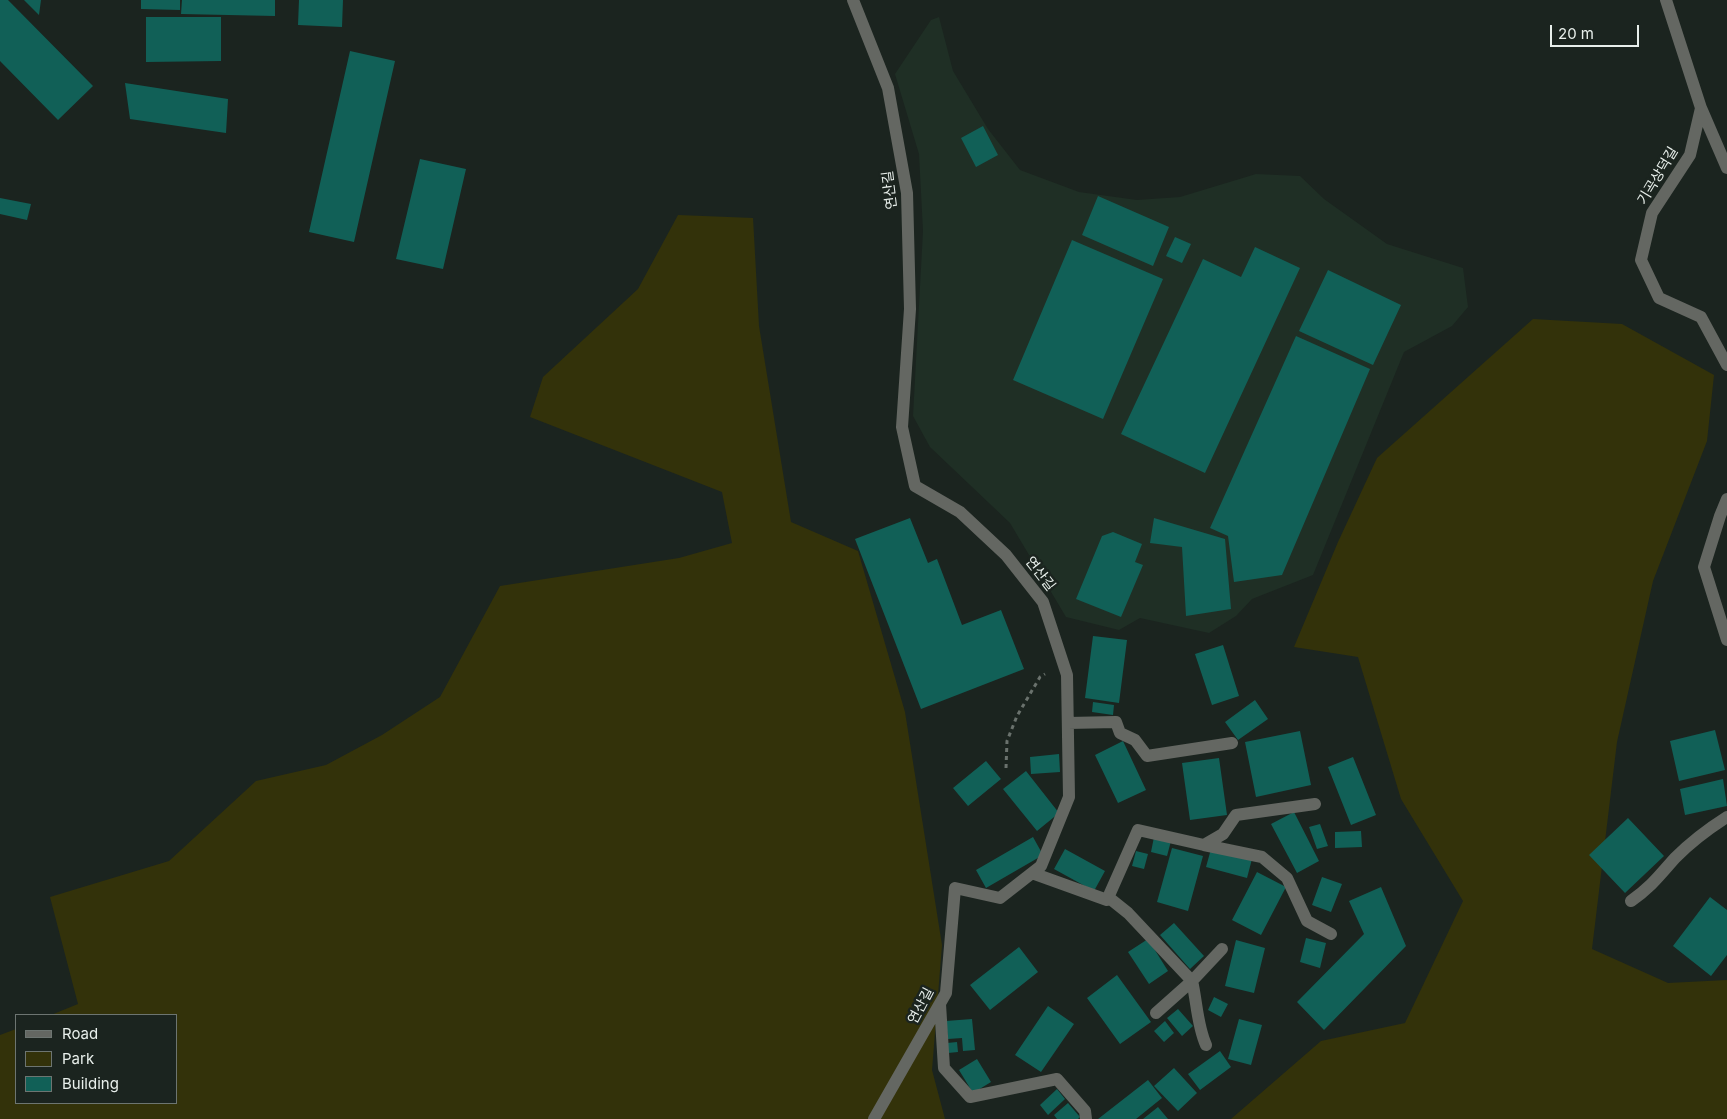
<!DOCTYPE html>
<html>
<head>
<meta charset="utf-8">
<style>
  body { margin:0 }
  #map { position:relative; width:1727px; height:1119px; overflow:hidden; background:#1b241f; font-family:Inter,sans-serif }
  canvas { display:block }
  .legend { position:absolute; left:15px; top:1014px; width:162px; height:90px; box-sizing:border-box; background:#1b241f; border:1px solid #6d7571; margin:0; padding:6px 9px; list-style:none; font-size:15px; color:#e8efeb }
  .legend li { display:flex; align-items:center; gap:10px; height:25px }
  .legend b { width:25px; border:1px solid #6d7571 }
  .scale { position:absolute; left:1550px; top:25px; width:89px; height:22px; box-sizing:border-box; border:2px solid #e8efeb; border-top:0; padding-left:6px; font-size:15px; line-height:18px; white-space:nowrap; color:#e8efeb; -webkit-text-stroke:4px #1b241f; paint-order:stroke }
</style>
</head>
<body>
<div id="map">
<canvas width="1727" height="1119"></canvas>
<ul class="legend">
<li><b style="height:6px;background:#646762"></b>Road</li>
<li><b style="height:14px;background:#33320a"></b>Park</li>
<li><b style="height:14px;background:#116057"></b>Building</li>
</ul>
<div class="scale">20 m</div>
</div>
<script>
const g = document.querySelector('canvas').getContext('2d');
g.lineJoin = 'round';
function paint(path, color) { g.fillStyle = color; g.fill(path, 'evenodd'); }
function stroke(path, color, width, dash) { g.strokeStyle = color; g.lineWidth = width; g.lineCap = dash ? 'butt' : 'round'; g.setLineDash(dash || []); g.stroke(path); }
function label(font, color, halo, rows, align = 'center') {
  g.font = font + ' Inter,"Noto Sans KR",sans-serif'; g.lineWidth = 5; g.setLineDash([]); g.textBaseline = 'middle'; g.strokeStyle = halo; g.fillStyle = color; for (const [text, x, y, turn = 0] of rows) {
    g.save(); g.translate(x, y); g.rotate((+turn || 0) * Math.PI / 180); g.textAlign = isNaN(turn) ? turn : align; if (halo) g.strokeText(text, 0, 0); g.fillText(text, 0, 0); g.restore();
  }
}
paint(new Path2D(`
  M 939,17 L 953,71 L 988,129 L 1020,170 L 1079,192 L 1137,200 L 1180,197 L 1256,174 L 1300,176 L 1324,199 L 1387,244 L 1463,268 L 1468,307 L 1452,326 L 1404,352 L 1313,575 L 1252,599 L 1236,616 L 1209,633 L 1140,618 L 1119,630 L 1066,617 L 1010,523 L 930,447 L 913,416 L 923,231 L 919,154 L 895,74 L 931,20 Z`), '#1f2f25');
paint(new Path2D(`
  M 678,215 L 753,218 L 759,326 L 791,522 L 858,551 L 905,712 L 942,945 L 932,1070 L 945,1119 L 0,1119 L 0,1035 L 16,1029 L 16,1103 L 176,1103 L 176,1015 L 51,1015 L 78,1004 L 50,897 L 169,861 L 256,781 L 326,765 L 382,735 L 440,697 L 500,586 L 679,558 L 732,543 L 722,492 L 530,417 L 543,377 L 638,289 Z
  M 1533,319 L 1622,324 L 1714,375 L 1707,441 L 1653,581 L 1617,742 L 1592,949 L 1668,983 L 1727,980 L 1727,1119 L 1231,1119 L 1321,1041 L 1405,1023 L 1463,901 L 1401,799 L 1358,657 L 1294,647 L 1338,542 L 1377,458 Z`), '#33320a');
paint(new Path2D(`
  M 0,0 L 8,0 L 93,86 L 58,120 L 0,61 Z
  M 24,0 L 41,0 L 39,15 Z
  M 141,0 L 180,0 L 180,10 L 141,9 Z
  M 182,0 L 275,0 L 275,16 L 181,14 Z
  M 299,0 L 343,0 L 342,27 L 298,25 Z
  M 146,17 L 221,17 L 221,61 L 146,62 Z
  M 350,51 L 395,61 L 354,242 L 309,232 Z
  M 125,83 L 228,99 L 226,133 L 130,119 Z
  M 983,126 L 998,155 L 976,167 L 961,138 Z
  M 420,159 L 466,169 L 443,269 L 396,259 Z
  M 1098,196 L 1169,227 L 1153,266 L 1082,235 Z
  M 0,198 L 31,204 L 27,220 L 0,214 Z
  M 1175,237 L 1191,244 L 1182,263 L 1166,256 Z
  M 1072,240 L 1163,279 L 1103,419 L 1013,380 Z
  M 1255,247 L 1300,268 L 1205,473 L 1121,434 L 1203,259 L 1241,277 Z
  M 1328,270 L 1401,305 L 1373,365 L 1299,331 Z
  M 1296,336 L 1370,369 L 1282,575 L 1234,582 L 1228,536 L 1210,528 Z
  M 910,518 L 928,563 L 937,559 L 962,625 L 1001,610 L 1024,669 L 921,709 L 855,539 Z
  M 1154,518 L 1225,539 L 1231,609 L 1186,616 L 1182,547 L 1150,543 Z
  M 1113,532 L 1142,544 L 1135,562 L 1143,565 L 1121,617 L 1076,599 L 1102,536 Z
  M 1093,636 L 1127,640 L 1119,703 L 1085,698 Z
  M 1223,645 L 1239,696 L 1212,705 L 1195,654 Z
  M 1255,700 L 1268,719 L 1238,740 L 1225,722 Z
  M 1093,702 L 1114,705 L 1113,715 L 1092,712 Z
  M 1715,730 L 1725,770 L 1679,781 L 1670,741 Z
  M 1300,731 L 1311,785 L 1256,797 L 1245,742 Z
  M 1123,741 L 1146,790 L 1118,803 L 1095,755 Z
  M 1059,754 L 1060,772 L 1031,774 L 1030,757 Z
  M 1353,757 L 1376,815 L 1351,825 L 1328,767 Z
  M 1219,758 L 1227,815 L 1190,820 L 1182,763 Z
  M 986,761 L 1001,779 L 968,806 L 953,788 Z
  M 1026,771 L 1059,813 L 1037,831 L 1003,789 Z
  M 1723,779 L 1727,806 L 1685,815 L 1680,789 Z
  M 1294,812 L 1319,861 L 1297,873 L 1271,824 Z
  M 1628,818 L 1664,856 L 1625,893 L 1589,855 Z
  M 1320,824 L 1328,846 L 1317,849 L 1309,827 Z
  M 1361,831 L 1362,847 L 1335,848 L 1335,832 Z
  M 1033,837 L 1043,855 L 986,888 L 976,870 Z
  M 1154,837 L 1171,841 L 1167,856 L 1151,852 Z
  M 1172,848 L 1203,856 L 1188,911 L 1157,902 Z
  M 1065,849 L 1105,871 L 1094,891 L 1054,869 Z
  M 1211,849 L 1252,859 L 1247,878 L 1206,867 Z
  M 1136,851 L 1148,854 L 1144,869 L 1132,866 Z
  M 1257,872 L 1286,887 L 1261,935 L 1232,920 Z
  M 1322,877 L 1342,884 L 1331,912 L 1312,905 Z
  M 1381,887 L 1406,946 L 1324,1030 L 1297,1002 L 1364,934 L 1349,901 Z
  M 1710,897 L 1727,910 L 1727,955 L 1711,976 L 1673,946 Z
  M 1174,923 L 1204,956 L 1190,969 L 1160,935 Z
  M 1306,938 L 1326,943 L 1320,968 L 1300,962 Z
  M 1148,939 L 1168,971 L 1149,984 L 1128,952 Z
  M 1236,940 L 1265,948 L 1254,993 L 1225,986 Z
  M 1019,947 L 1038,972 L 990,1010 L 970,985 Z
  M 1117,975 L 1151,1022 L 1120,1044 L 1087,998 Z
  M 1214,997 L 1228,1004 L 1221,1017 L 1208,1010 Z
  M 1048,1006 L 1074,1024 L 1041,1072 L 1015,1055 Z
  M 1178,1009 L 1193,1026 L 1182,1036 L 1167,1018 Z
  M 972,1019 L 975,1050 L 963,1051 L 962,1038 L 948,1039 L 946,1021 Z
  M 1239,1019 L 1262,1025 L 1251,1065 L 1228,1059 Z
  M 1165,1021 L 1174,1033 L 1164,1042 L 1154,1031 Z
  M 957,1042 L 958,1052 L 948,1053 L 947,1043 Z
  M 1220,1051 L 1231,1067 L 1200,1090 L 1188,1074 Z
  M 977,1059 L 991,1082 L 973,1093 L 959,1070 Z
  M 1174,1068 L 1197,1093 L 1178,1111 L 1154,1086 Z
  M 1148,1080 L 1162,1098 L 1136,1119 L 1098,1119 Z
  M 1057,1089 L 1065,1099 L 1048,1115 L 1040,1105 Z
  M 1068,1103 L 1080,1117 L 1078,1119 L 1057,1119 L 1054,1115 Z
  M 1158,1107 L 1168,1119 L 1143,1119 Z`), '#116057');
stroke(new Path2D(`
  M 1006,768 L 1007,741 L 1017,716 L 1040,677 L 1045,674`), '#6a726d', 3, [4, 4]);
stroke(new Path2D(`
  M 853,0 L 888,88 L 907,193 L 910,309 L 902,427 L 915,486 L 960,512 L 1006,555 L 1043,602 L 1067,675 L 1069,797 L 1041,866 L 1000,898 L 955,888 L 946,993 L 874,1119
  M 1666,0 L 1701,108 L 1690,155 L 1652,213 L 1641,260 L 1659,298 L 1701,317 L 1727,365
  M 1701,108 L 1727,168
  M 1727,499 L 1720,516 L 1704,567 L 1727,640
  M 1068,723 L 1116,722 L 1120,733 L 1135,740 L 1147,756 L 1232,743
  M 1204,845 L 1262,857 L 1287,878 L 1307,921 L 1331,934
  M 1032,873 L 1107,900 L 1138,830 L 1204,845 L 1223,834 L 1236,815 L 1315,804
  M 1108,897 L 1128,913 L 1192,981 L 1222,949
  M 1631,901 C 1651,887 1659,876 1675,858 C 1691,842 1708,829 1727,817
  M 940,1004 L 944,1068 L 970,1097 L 1057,1079 L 1085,1111 L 1086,1119
  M 1156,1013 L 1192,981 C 1197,1002 1197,1025 1206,1045`), '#646762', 12);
label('14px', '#e8efeb', '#1b241f', [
  ["기곡상덕길",1658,176,-59],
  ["연산길",890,190,-97],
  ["연산길",1040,574,52],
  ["연산길",921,1006,-62]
]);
</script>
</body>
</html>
